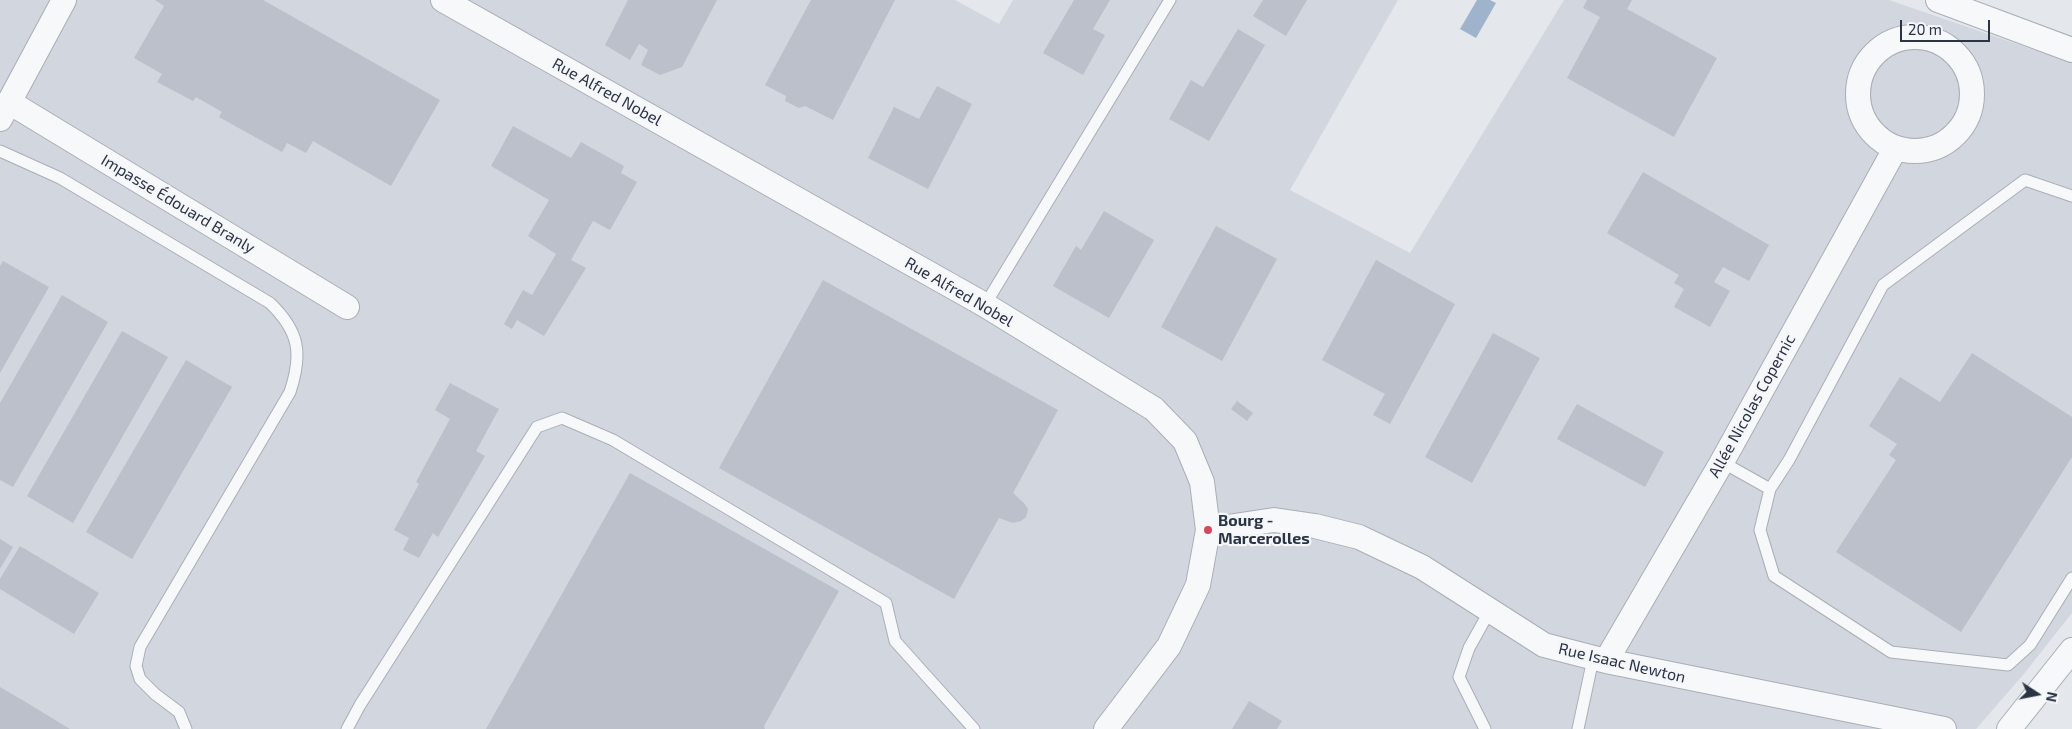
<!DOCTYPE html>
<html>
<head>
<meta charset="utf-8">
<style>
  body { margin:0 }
  #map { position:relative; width:2072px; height:729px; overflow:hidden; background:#e4e7ec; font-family:"Exo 2",sans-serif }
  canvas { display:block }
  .north { position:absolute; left:2012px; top:669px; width:50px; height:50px; -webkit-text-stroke:4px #f4f6f9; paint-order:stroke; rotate:101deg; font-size:14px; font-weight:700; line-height:20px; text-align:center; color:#2b3445 }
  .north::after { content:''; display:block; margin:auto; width:18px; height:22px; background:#2b3445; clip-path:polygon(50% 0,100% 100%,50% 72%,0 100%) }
  .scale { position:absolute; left:1900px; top:20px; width:90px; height:22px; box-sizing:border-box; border:2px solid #2b3445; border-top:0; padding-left:6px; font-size:15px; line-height:18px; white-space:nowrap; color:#2b3445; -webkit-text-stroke:4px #f4f6f9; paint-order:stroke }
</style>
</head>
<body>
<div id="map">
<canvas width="2072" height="729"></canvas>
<div class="north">N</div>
<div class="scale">20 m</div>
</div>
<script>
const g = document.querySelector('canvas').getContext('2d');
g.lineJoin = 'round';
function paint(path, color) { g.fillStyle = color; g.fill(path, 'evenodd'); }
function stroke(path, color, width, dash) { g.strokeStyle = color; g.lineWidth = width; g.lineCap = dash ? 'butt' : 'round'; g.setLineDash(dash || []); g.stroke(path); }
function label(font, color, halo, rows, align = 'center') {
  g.font = font + ' "Exo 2",sans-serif'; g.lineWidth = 4.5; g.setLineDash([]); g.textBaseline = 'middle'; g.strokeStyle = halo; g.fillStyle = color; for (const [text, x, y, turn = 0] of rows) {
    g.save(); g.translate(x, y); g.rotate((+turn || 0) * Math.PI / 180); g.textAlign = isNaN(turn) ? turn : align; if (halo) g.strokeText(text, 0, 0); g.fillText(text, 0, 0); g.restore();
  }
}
paint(new Path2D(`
  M 0,0 L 955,0 L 999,24 L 1013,0 L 1398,0 L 1290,190 L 1410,253 L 1564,0 L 1889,0 L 2072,63 L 2072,613 L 2023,675 L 1976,729 L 0,729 Z`), '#d2d6de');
paint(new Path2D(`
  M 1477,0 L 1490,0 L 1496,3 L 1476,38 L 1460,29 Z`), '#9fb4cc');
paint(new Path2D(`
  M 155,0 L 263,0 L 440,100 L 391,186 L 313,141 L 306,153 L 287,143 L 282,152 L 219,117 L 222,112 L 196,97 L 193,101 L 157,82 L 162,74 L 134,58 L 164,6 Z
  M 628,0 L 717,0 L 682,67 L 660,75 L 641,65 L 648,50 L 639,44 L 630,60 L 605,45 Z
  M 811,0 L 895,0 L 833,120 L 805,106 L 799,108 L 785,101 L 786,96 L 765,85 Z
  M 1074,0 L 1110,0 L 1093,29 L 1105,35 L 1083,75 L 1043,53 Z
  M 1263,0 L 1307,0 L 1286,36 L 1253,16 Z
  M 1587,0 L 1632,0 L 1627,9 L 1717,58 L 1674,137 L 1567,78 L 1600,17 L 1583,8 Z
  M 1238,29 L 1265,45 L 1209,141 L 1169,119 L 1191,80 L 1203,87 Z
  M 937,86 L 972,104 L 928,189 L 868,158 L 894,107 L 919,119 Z
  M 513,126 L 571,158 L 581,142 L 624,166 L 621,173 L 637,182 L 610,230 L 593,221 L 571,260 L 586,268 L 544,336 L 517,320 L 512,329 L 504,324 L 523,290 L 532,295 L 556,254 L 528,236 L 549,200 L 491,166 Z
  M 1643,172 L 1769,245 L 1749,281 L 1723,267 L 1714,282 L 1730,291 L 1710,327 L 1674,307 L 1684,289 L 1674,283 L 1679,275 L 1607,233 Z
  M 1104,211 L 1154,240 L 1109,318 L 1053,286 L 1076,246 L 1081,250 Z
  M 1216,226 L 1277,259 L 1222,361 L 1161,327 Z
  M 1376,260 L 1455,304 L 1390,424 L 1373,415 L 1385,394 L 1322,360 Z
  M 3,261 L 49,287 L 0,373 L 0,266 Z
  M 823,280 L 1058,410 L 1013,493 L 1024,503 L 1028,509 L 1026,517 L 1021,521 L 1013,523 L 999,518 L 954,599 L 719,468 Z
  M 62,295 L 108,322 L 13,487 L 0,480 L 0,403 Z
  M 122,331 L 168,357 L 73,523 L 27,496 Z
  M 1493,333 L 1540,358 L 1472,483 L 1425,457 Z
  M 1972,353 L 2072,417 L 2072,457 L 1961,632 L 1836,552 L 1896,460 L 1889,455 L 1897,444 L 1869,426 L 1900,377 L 1940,402 Z
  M 186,360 L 232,387 L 132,559 L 86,532 Z
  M 450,383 L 499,409 L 476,451 L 485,456 L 438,537 L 433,533 L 419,558 L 403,550 L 409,538 L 394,530 L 419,484 L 416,482 L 450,419 L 435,410 Z
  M 1237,401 L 1253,413 L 1247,421 L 1231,409 Z
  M 1577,404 L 1664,452 L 1645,487 L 1557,439 Z
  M 630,473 L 839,591 L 764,726 L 765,729 L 486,729 Z
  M 0,539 L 13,547 L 0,569 Z
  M 20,546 L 99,593 L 74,634 L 0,589 L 0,579 Z
  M 0,687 L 24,701 L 70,729 L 0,729 Z
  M 1249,701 L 1282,721 L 1277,729 L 1232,729 Z`), '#bbc0ca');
const lane = new Path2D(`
  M 0,151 L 60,178 L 270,303 C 299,331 303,353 290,392 L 140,647 L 136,666 L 140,679 L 155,694 L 179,712 L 186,729
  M 2072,196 L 2025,180 L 1883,285 L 1789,460 L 1770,489 L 1760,530 L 1774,576 L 1891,652 L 2008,665 L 2030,645 L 2072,578
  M 985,305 L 1170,0
  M 1722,462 L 1770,489
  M 347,729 L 360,705 L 537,427 L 562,418 L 613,440 L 886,603 L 895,641 L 974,729
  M 1485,729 L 1459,677 L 1469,648 L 1489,612
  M 1578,729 L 1593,659`);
const street = new Path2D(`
  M 443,0 L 985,305 L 1154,409 L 1185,441 L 1202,482 L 1208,530 L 1198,585 L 1169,646 L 1106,729
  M 1938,0 L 2072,50
  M1858 94a57 57 0 1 1 114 0a57 57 0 1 1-114 0Z
  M 9,102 L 347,307
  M 0,119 L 64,0
  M 1208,530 L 1274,520 L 1315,526 L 1359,537 L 1422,567 L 1544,645 L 1606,661 L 1944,729
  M 1606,661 L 1722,462 L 1895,149
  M 2009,729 L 2072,650`);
stroke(lane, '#a9aeb7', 13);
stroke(street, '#a9aeb7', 26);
stroke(lane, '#f7f8fa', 11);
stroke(street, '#f7f8fa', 24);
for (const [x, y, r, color] of [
  [1208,530,5,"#d1495b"]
]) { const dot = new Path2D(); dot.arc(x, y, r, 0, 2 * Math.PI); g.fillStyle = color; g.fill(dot); stroke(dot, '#f4f6f9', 2); }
label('16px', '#2b3445', '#f4f6f9', [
  ["Rue Alfred Nobel",607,92,29],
  ["Impasse Édouard Branly",178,204,31],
  ["Rue Alfred Nobel",959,292,30],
  ["Allée Nicolas Copernic",1752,406,-61],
  ["Rue Isaac Newton",1622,663,13]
]);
label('bold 16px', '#2b3445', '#f4f6f9', [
  ["Bourg -",1218,521],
  ["Marcerolles",1218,539]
], 'left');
</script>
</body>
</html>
